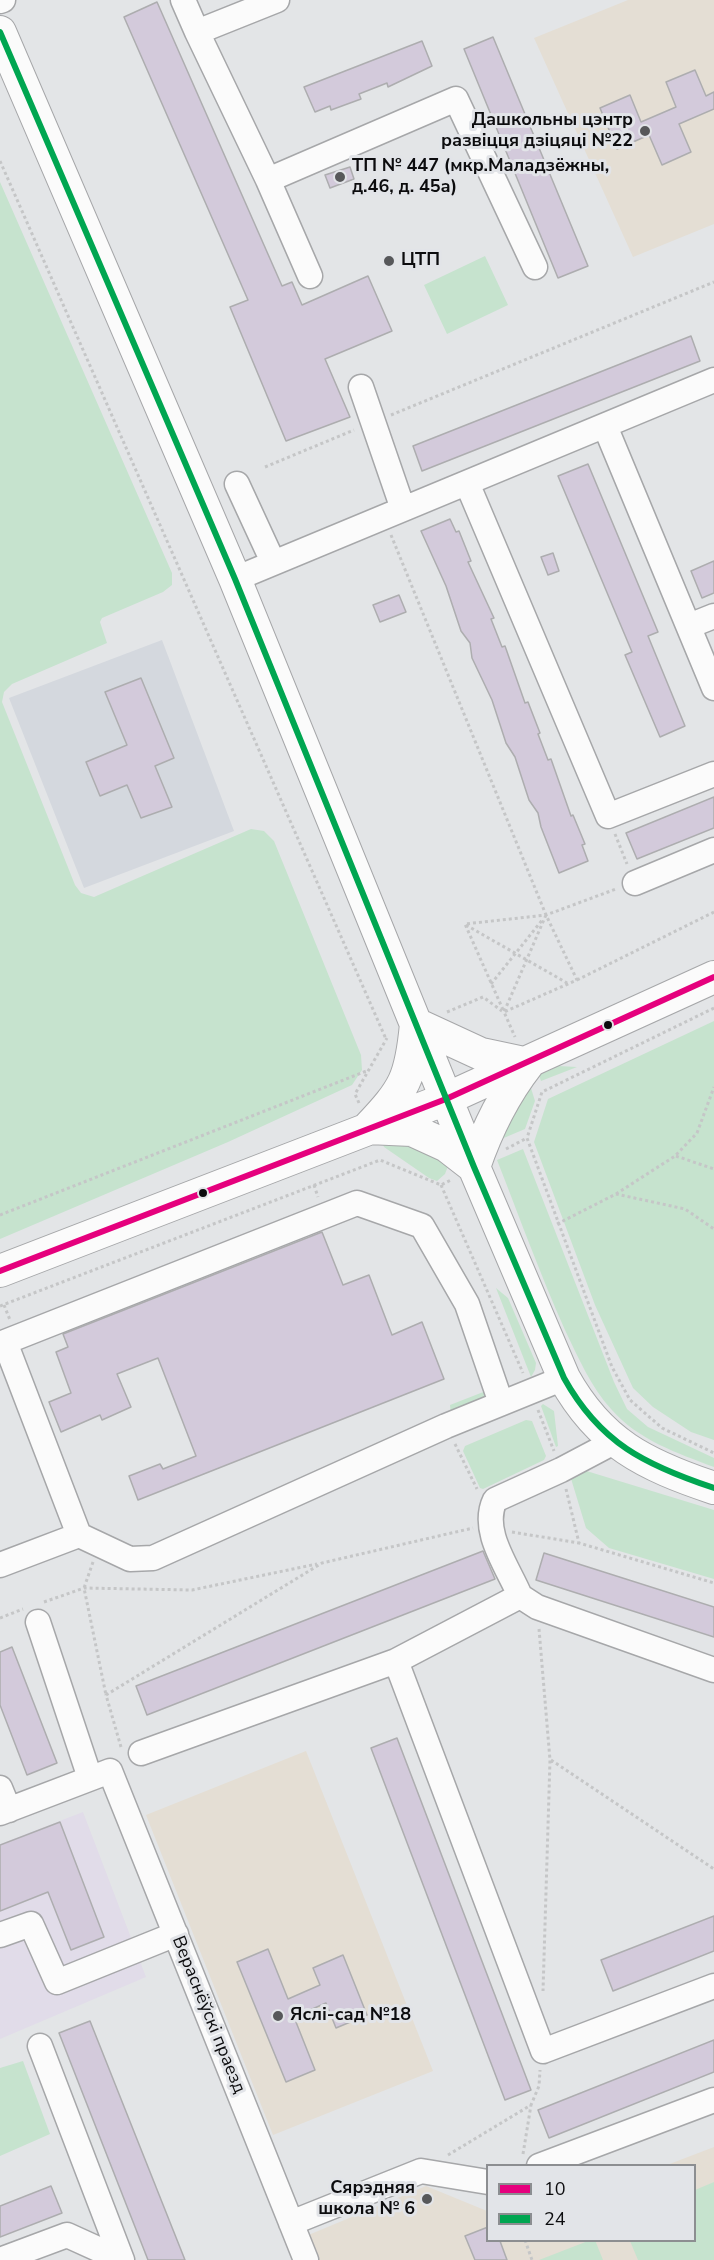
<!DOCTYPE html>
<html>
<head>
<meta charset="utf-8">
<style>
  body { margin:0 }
  #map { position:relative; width:714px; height:2260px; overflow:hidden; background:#e3e5e7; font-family:"Nunito Sans",sans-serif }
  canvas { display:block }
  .legend { position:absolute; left:486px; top:2164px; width:210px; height:78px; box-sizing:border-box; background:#e2e4e8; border:2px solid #8c8e91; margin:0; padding:8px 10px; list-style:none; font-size:18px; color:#0c0c0e }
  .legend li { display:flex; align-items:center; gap:12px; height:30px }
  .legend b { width:30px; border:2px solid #8c8e91 }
</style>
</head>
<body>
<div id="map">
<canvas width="714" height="2260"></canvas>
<ul class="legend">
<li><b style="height:8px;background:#e5007d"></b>10</li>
<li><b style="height:8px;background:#00a651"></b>24</li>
</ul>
</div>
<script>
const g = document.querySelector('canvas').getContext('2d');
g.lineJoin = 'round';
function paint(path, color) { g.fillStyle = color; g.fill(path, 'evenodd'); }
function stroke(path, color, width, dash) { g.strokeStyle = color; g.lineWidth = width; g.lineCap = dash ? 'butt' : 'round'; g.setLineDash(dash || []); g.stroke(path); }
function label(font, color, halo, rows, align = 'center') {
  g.font = font + ' "Nunito Sans",sans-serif'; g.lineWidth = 6; g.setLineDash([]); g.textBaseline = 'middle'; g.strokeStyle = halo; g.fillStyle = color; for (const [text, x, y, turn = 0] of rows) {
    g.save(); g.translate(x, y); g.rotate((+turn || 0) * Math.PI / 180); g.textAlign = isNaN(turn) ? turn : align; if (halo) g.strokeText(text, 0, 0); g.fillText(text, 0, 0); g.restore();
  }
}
paint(new Path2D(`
  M 83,1812 L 146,1977 L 0,2039 L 0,1844 Z`), '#e1dce9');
paint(new Path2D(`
  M 162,640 L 234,831 L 84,888 L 9,698 Z`), '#d4d8de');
paint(new Path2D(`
  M 628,0 L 714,0 L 714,224 L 633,257 L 534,38 Z
  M 306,1751 L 433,2071 L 273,2135 L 146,1815 Z
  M 714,2147 L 714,2260 L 315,2260 L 306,2236 L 426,2186 L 487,2211 L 488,2240 L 694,2240 L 694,2166 L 667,2165 Z`), '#e4ded4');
paint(new Path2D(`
  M 0,182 L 172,573 L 172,585 L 163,592 L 102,618 L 100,622 L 107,643 L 12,684 L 4,692 L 2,702 L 75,885 L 81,893 L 94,897 L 251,829 L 264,831 L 274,841 L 361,1055 L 362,1070 L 352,1085 L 228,1142 L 0,1239 Z
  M 485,256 L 508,305 L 447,334 L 424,285 Z
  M 714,1021 L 714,1440 L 691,1432 L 653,1407 L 633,1388 L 595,1305 L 534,1142 L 548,1099 Z
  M 558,1066 L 577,1067 L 541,1081 L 539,1075 Z
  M 530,1085 L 535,1101 L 525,1129 L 499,1140 Z
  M 380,1138 L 438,1154 L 448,1166 L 445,1174 L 437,1181 L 429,1178 L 384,1147 Z
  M 523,1149 L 614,1382 L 627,1409 L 648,1427 L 714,1458 L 714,1467 C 677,1453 638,1440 611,1409 C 591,1387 578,1357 565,1330 C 540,1274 519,1216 497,1160 Z
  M 496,1288 L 508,1298 L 536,1363 L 535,1370 L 531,1377 Z
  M 491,1389 L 490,1398 L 451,1414 L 450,1405 Z
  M 543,1404 L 554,1411 L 558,1446 L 556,1447 L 541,1406 Z
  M 526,1420 L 532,1421 L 546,1456 L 544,1460 L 483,1489 L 480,1488 L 463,1451 L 465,1446 Z
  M 580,1469 L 714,1510 L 714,1579 L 609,1548 L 586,1528 L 569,1472 Z
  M 23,2061 L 50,2134 L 0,2156 L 0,2068 Z
  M 714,2182 L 714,2260 L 638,2260 L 630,2241 L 694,2240 L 695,2190 Z
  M 595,2240 L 603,2260 L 539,2260 L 588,2241 Z`), '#c6e3ce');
const building = new Path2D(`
  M 157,2 L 282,286 L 292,282 L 302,305 L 368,276 L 392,331 L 325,359 L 350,417 L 286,441 L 230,307 L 248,300 L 124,17 Z
  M 493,37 L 588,266 L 558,278 L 464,49 Z
  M 422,41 L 432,66 L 388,87 L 387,83 L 359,94 L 361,99 L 331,110 L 330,106 L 315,112 L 304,87 Z
  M 695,70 L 706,96 L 714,92 L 714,109 L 679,124 L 691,152 L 662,165 L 649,135 L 617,149 L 600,108 L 630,95 L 641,122 L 676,107 L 666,82 Z
  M 350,167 L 354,179 L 330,188 L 325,175 Z
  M 691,336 L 700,361 L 422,471 L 413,446 Z
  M 588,464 L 658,632 L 648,636 L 685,726 L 660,737 L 625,655 L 632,652 L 558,476 Z
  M 450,519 L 456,532 L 459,531 L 471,561 L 468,562 L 494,618 L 491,619 L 502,647 L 505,646 L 525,703 L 528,702 L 540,733 L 538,734 L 548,760 L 551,759 L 571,816 L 573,815 L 585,844 L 582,845 L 588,861 L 559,873 L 541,827 L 538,813 L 529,800 L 515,757 L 506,743 L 492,700 L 472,658 L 470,643 L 461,631 L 446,586 L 421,531 Z
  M 553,553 L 559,571 L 548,575 L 541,557 Z
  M 714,561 L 714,593 L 702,598 L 691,571 Z
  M 399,595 L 406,612 L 380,622 L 373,605 Z
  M 141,678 L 174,758 L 155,766 L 172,807 L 141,818 L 127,785 L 100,796 L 86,762 L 127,745 L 105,692 Z
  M 714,797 L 714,828 L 637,859 L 626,833 Z
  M 322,1232 L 343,1285 L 369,1275 L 392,1335 L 422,1322 L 444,1379 L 138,1500 L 129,1476 L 160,1464 L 163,1469 L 196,1456 L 158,1358 L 117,1374 L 131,1407 L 102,1420 L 100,1415 L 61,1432 L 49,1402 L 71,1393 L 56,1352 L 68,1347 L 63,1334 Z
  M 483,1551 L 495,1579 L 147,1715 L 136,1686 Z
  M 544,1553 L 714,1607 L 714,1637 L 536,1580 Z
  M 12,1647 L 57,1763 L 27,1775 L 0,1705 L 0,1652 Z
  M 397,1738 L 531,2090 L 505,2100 L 371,1748 Z
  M 60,1822 L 104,1937 L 71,1950 L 48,1892 L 0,1911 L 0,1845 Z
  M 714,1916 L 714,1951 L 613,1991 L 601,1960 Z
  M 268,1949 L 288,1999 L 320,1985 L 313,1968 L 343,1955 L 367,2015 L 336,2028 L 326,2003 L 294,2017 L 315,2070 L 286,2082 L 237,1962 Z
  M 90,2021 L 185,2260 L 148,2260 L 59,2033 Z
  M 714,2040 L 714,2072 L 549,2138 L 538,2110 Z
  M 51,2186 L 62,2213 L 0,2237 L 0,2206 Z
  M 488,2227 L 488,2241 L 500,2241 L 507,2260 L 475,2260 L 465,2236 Z`);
paint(building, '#d3cadb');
stroke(building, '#adadaf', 1.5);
const minor = new Path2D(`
  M 183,0 L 197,32 L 277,0
  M 0,1 L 3,0
  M 197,32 L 268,180 L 456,99 L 535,267
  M 268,180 L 310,276
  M 361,387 L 403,509
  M 605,426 L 714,688
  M 467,483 L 608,816 L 714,774
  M 237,484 L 273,562
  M 235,579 L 714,380
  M 689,626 L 714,616
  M 635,883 L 714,850
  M 614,1442 L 561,1470 L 495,1500 C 480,1531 508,1567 520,1596 L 396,1661 L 543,2051 L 714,1986
  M 79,1535 L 5,1342 L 357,1203 L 422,1226 L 467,1304 L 501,1403
  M 0,1565 L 79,1535 L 130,1559 L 153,1558 L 446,1426 L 564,1378
  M 520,1596 L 537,1607 L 714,1670
  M 38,1622 L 90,1778
  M 141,1753 L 396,1661
  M 0,1788 L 9,1810
  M 0,1813 L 110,1771 L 306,2260
  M 0,1935 L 31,1924 L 57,1982 L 176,1934
  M 40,2046 L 122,2260
  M 539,2166 L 714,2100
  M 291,2223 L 421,2171 L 488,2182
  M 0,2260 L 67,2235 L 122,2260`);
const major = new Path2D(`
  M 0,32 L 235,579 L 474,1167 L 564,1378 C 600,1443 645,1465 714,1488
  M 416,1024 L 481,1054 L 528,1064 C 503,1096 487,1129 474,1167 L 447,1146 L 412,1130 L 368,1128 C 405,1089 411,1078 416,1024 Z
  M 0,1271 L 446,1099 L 714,977`);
stroke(minor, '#a6a7a9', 27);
stroke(major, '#a6a7a9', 34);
stroke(new Path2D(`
  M 0,161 L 386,1039
  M 391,415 L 714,282
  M 265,467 L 354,430
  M 391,535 L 546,915 L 577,980 L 504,1012 L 515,1037
  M 615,834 L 627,864
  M 546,915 L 504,1012 L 465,924 L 546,915 L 616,889
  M 466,925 L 567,983
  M 577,980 L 714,912
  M 491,984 L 543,919
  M 714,1008 L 542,1092 L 527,1138 L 612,1367 L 630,1400 L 662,1428 L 714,1453
  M 447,1012 L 483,997 L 502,1011
  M 359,1103 L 355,1094 L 387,1038
  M 506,1149 L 527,1138
  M 676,1156 L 714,1169
  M 314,1185 L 318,1197
  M 441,1185 L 523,1373
  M 616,1194 L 675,1156 L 697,1133 L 714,1087
  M 0,1215 L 369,1070
  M 557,1224 L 616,1194 L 685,1209 L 714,1229
  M 4,1305 L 10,1320
  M 0,1306 L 380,1160 L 441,1185 L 451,1180
  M 538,1410 L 554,1451
  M 455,1444 L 477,1489
  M 566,1489 L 579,1543 L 714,1583
  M 512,1532 L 579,1543
  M 93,1562 L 84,1588 L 106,1695
  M 44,1602 L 84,1588 L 192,1590 L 317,1564
  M 0,1618 L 23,1609
  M 539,1629 L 550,1760 L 543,1991
  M 121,1747 L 106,1695 L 322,1563 L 473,1528
  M 551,1760 L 714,1869
  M 523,2154 L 531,2105
  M 448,2155 L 531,2105 L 539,2086 L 540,2070
  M 525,2240 L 532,2260`), '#c5c6c7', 3, [3, 3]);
stroke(minor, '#fbfbfb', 24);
stroke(major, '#fbfbfb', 32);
stroke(new Path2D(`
  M 0,1271 L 446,1099 L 714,977`), '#e5007d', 6);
stroke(new Path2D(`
  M 0,32 L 235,579 L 474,1167 L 564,1378 C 600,1443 645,1465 714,1488`), '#00a651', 6);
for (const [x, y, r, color] of [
  [645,131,6,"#57585a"],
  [340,177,6,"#57585a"],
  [389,261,6,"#57585a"],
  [608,1025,5,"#0c0c0e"],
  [203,1193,5,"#0c0c0e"],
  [278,2016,6,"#57585a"],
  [427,2199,6,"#57585a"]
]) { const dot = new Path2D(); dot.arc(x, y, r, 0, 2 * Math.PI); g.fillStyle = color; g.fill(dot); stroke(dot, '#e2e4e8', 2); }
label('bold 18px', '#0c0c0e', '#e2e4e8', [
  ["Дашкольны цэнтр",633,121,"right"],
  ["развіцця дзіцяці №22",633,142,"right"],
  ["ТП № 447 (мкр.Маладзёжны,",352,167],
  ["д.46, д. 45а)",352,188],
  ["ЦТП",401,261],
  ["Яслі-сад №18",290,2016],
  ["Сярэдняя",415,2189,"right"],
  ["школа № 6",415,2210,"right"]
], 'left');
label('18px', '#0c0c0e', '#e2e4e8', [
  ["Вераснёўскі праезд",208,2015,68]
]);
</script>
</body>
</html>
